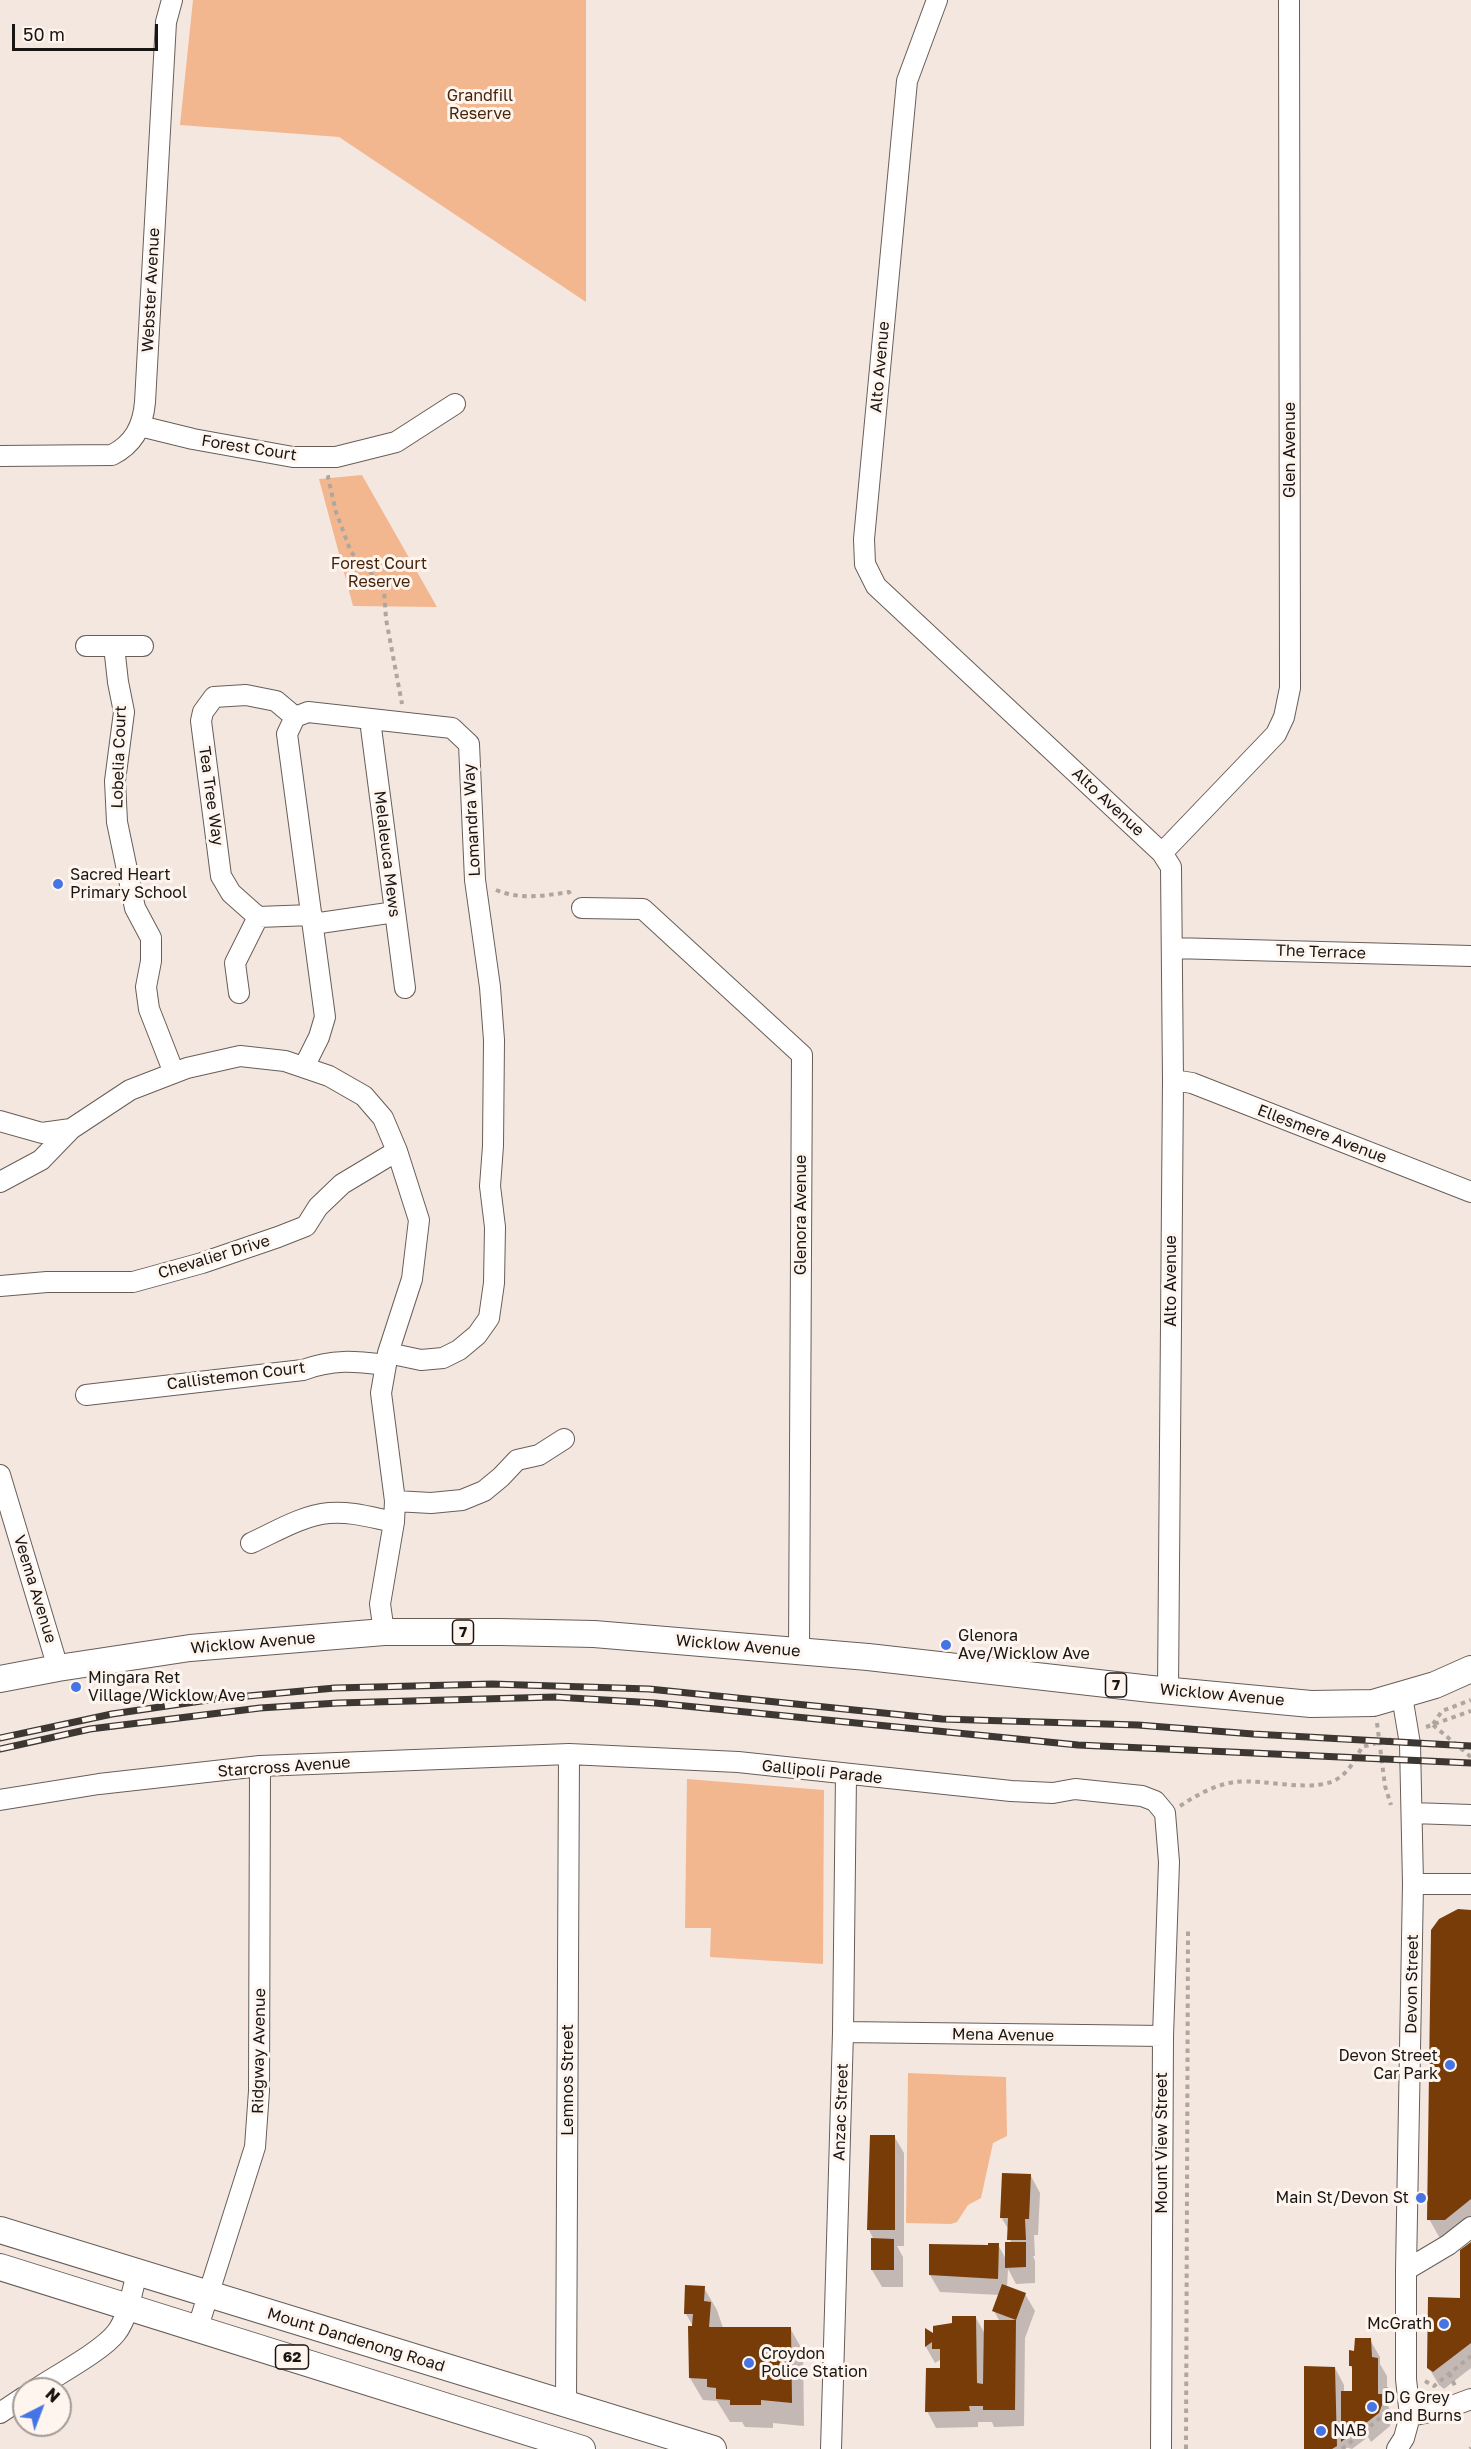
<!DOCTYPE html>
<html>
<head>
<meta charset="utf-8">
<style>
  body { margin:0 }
  #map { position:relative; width:1471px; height:2449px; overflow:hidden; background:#f4e7e0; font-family:"Golos Text",sans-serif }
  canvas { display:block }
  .north { position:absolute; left:12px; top:2377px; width:60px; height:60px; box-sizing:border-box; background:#fff5ef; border:2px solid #a39b97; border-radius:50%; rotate:42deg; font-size:16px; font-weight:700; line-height:24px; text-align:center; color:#191512 }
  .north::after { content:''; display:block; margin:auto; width:21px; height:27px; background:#4574e5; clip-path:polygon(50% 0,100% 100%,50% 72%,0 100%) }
  .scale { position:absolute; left:12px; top:24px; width:146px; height:27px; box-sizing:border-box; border:3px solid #191512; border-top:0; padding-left:8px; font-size:18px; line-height:21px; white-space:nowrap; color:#191512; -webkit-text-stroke:4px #fff5ef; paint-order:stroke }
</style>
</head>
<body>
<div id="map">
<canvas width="1471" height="2449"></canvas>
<div class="north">N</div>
<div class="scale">50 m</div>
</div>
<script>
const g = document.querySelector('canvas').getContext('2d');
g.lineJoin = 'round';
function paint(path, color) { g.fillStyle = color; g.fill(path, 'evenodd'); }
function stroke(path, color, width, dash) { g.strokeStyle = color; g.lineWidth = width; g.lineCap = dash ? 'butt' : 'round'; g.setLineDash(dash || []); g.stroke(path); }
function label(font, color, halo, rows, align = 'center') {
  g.font = font + ' "Golos Text",sans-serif'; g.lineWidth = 6; g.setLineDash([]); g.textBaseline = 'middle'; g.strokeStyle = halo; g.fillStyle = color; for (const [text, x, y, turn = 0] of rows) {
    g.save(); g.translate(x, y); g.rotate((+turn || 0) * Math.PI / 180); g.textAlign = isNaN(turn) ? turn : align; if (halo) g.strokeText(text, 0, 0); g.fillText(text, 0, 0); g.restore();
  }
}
paint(new Path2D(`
  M 193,0 L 586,0 L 586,302 L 339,137 L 180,125 Z
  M 362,475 L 437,607 L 353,606 L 319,479 Z
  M 687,1779 L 824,1790 L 823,1964 L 710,1957 L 711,1928 L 685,1928 Z
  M 908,2073 L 1006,2077 L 1007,2136 L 993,2143 L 981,2198 L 968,2205 L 957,2222 L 951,2224 L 906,2223 Z`), '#f3b78f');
paint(new Path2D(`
  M 1471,1911 L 1471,2232 L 1442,2242 L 1429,2219 Z
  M 894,2136 L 904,2153 L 904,2246 L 897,2246 L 903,2257 L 903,2287 L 882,2287 L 872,2270 L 874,2240 L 869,2230 L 871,2137 Z
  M 1031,2176 L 1040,2193 L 1038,2235 L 1034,2235 L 1035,2256 L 1033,2256 L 1035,2261 L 1035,2283 L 1016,2284 L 1008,2269 L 1007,2288 L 1025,2294 L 1035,2311 L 1025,2338 L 1024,2426 L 994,2427 L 992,2422 L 978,2422 L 978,2427 L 936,2428 L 927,2411 L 942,2369 L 940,2360 L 935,2363 L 926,2347 L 927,2331 L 935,2336 L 976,2318 L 985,2334 L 1000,2322 L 994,2311 L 1000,2295 L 940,2292 L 930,2275 L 998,2245 L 1006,2259 L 1011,2243 L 1009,2230 L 1001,2217 Z
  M 1471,2244 L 1471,2368 L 1444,2389 L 1439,2385 L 1429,2368 L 1462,2299 Z
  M 704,2288 L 717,2310 L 723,2328 L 790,2328 L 803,2351 L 804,2426 L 773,2423 L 773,2428 L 745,2427 L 742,2422 L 730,2422 L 717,2401 L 703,2400 L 690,2378 L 694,2328 L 686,2314 Z
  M 1370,2340 L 1380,2357 L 1380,2364 L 1387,2376 L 1387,2404 L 1391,2412 L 1390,2426 L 1371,2442 L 1368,2437 L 1352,2449 L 1345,2447 L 1345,2449 L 1306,2449 L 1335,2368 L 1344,2385 L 1344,2392 L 1354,2393 L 1354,2371 L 1350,2365 L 1355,2352 ZM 1362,2423 L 1364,2426 L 1346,2440 L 1346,2436 Z`), '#0003');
paint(new Path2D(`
  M 1458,1909 L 1471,1910 L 1471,2199 L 1445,2220 L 1427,2220 L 1431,1930 L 1439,1919 Z
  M 870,2135 L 895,2135 L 895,2230 L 867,2230 Z
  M 1002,2173 L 1031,2174 L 1029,2219 L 1025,2219 L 1026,2240 L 1007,2240 L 1008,2218 L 1000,2218 Z
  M 871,2238 L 894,2239 L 894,2270 L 871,2270 Z
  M 1005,2242 L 1026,2242 L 1026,2267 L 1005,2268 Z
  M 1471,2242 L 1471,2343 L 1433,2372 L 1427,2368 L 1428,2297 L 1460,2298 L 1460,2250 Z
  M 988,2243 L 999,2243 L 998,2279 L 929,2275 L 929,2244 L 988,2245 Z
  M 1002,2284 L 1026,2293 L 1016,2320 L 992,2311 Z
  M 685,2285 L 705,2286 L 704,2301 L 711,2302 L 709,2327 L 791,2327 L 792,2403 L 761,2400 L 761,2405 L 730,2405 L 730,2400 L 716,2399 L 716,2388 L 707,2387 L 707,2379 L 689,2378 L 688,2326 L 692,2326 L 693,2314 L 684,2314 Z
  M 952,2316 L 976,2316 L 977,2383 L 983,2384 L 984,2320 L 1016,2320 L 1015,2410 L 983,2410 L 983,2406 L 969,2406 L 970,2411 L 925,2412 L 926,2368 L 940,2368 L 940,2349 L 932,2349 L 932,2342 L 925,2347 L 925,2328 L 933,2333 L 933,2326 L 952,2323 Z
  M 1355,2338 L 1371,2338 L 1372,2357 L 1378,2358 L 1378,2394 L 1382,2394 L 1382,2405 L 1379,2413 L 1341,2442 L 1341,2391 L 1352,2391 L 1352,2366 L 1349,2366 L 1349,2350 L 1354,2351 Z
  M 1304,2366 L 1335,2367 L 1337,2446 L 1332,2449 L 1304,2449 Z`), '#773c07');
const minor = new Path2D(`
  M 937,0 L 907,81 L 864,539 L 865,564 L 876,586 L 1162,853 L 1171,867 L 1173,1080 L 1168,1690
  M 140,426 L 193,439 L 293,457 L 336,457 L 396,442 L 455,404
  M 0,456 L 112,455 C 134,444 143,426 145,402 L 166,22 L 172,0
  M 86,646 L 143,646
  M 114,646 L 118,682 L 124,712 L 115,781 L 117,822 L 135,908 L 151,938 L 151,961 L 146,987 L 149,1009 L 174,1073
  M 295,717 L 276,701 L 246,695 L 214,697 L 203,712 L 201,721 L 221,876 L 231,893 L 258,917 L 312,915
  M 370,720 L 405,988
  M 1162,853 L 1276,734 L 1284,717 L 1290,688 L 1289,0
  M 582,908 L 643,909 L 802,1055 L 799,1651
  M 313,924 L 395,912
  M 1172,948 L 1471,956
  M 239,993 L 235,963 L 258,917
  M 304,1067 L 319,1037 L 325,1017 L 287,734 L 295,717 L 308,712 L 452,728 L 469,744 L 475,880 L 490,987 L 494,1040 L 493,1146 L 490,1186 L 495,1227 L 494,1283 L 489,1318 L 477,1335 L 459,1350 L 443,1358 L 421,1360 L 388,1353
  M 1173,1080 L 1192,1083 L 1471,1192
  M 0,1121 L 42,1133 L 71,1129
  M 0,1182 L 41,1160 L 71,1129 L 130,1090 L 187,1068 L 240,1056 L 285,1061 L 329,1076 L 364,1096 L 383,1118 L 397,1151 L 419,1220 L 412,1279 L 388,1353 L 381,1393 L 395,1501 L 394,1522 L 380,1604 L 384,1632
  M 0,1286 L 47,1282 L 133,1282 L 202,1263 L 278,1237 L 306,1226 L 318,1207 L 342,1184 L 397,1151
  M 86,1395 L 303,1370 C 333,1359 354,1361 385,1365
  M 0,1475 L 58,1668
  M 395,1501 L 431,1503 L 462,1500 L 484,1491 L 501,1477 L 517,1460 L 539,1455 L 564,1439
  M 251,1543 C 275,1532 303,1515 329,1513 C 351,1511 373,1518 394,1522
  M 0,1800 L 99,1784 L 260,1766 L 569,1754 L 738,1762 L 1011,1791 L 1053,1793 L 1075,1789 L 1142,1796 L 1155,1801 L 1165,1813 L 1169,1862 L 1163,2036 L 1161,2449
  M 1412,1813 L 1471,1815
  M 1413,1884 L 1471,1884
  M 843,2032 L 1163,2036
  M 1406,2270 L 1448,2245 L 1471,2227
  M 198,2327 L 255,2147 L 259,2091 L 260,1766
  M 36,2389 C 57,2375 102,2351 116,2333 C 128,2318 132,2291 137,2273
  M 566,2405 L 569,1754
  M 0,2413 L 24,2397
  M 1410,2416 L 1444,2409 L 1471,2399
  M 831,2449 L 843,2032 L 846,1775
  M 1397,2449 L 1404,2438 L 1410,2416 L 1406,2379 L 1406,2270 L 1413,1884 L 1410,1744 L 1402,1696`);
const major = new Path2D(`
  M 0,1679 L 58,1668 L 190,1648 L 384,1632 L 500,1632 L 594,1634 L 868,1657 L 1151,1689 L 1311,1704 L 1373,1703 L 1435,1685 L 1471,1669
  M 0,2230 L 713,2449
  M 0,2267 L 582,2449`);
stroke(minor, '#685e57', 22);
stroke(major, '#685e57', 28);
stroke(new Path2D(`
  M 330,477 L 328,477 L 336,512 L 351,552 L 381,584 L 384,590 L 386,619 L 402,704
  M 496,890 C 520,900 543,896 569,892 L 570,894
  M 1377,1723 L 1385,1786 L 1391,1805
  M 1433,1724 L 1442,1711 L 1471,1700
  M 1433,1725 L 1471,1757
  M 1426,1727 L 1471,1711
  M 1180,1806 C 1197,1795 1214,1785 1235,1782 C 1262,1778 1318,1795 1340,1777 C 1350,1770 1356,1758 1362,1747 L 1391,1739
  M 1449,2373 L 1455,2386
  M 1425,2381 L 1434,2386 L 1471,2356
  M 1186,2449 L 1188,1931
  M 1342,2449 L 1385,2414 L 1386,2387
  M 1470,2449 L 1471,2448`), '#b0a6a0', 4, [4.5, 4.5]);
stroke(minor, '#fff', 20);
stroke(major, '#fff', 26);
const rail = new Path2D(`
  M 0,1738 L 112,1714 L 215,1699 L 335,1688 L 492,1684 L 649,1689 L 942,1719 L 1138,1725 L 1253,1734 L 1471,1746
  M 0,1749 L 90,1729 L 260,1708 L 338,1703 L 555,1697 L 655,1703 L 1078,1745 L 1471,1763`);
stroke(rail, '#3c3733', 7);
stroke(rail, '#fff5ef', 4.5, [14]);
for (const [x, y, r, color] of [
  [58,884,6,"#4574e5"],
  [946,1645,6,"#4574e5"],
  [76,1687,6,"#4574e5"],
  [1450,2065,6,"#4574e5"],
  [1421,2198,6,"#4574e5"],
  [1444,2324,6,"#4574e5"],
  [749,2363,6,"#4574e5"],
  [1372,2407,6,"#4574e5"],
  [1321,2431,6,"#4574e5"]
]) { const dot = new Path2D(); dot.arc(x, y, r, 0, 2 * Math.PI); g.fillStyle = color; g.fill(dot); stroke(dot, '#fff5ef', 2); }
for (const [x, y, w] of [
  [463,1632,21],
  [1116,1685,21],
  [292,2357,33]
]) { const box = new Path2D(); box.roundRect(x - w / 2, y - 12, w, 24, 4.5); g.fillStyle = '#fff5ef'; g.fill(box); stroke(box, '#191512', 1.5); }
label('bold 15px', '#191512', null, [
  ["7",463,1632],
  ["7",1116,1685],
  ["62",292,2357]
]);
label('16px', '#46240b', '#fff5ef', [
  ["Grandfill",480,96],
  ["Reserve",480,114],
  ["Forest Court",379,564],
  ["Reserve",379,582]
]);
label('16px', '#191512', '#fff5ef', [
  ["Webster Avenue",151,290,-87],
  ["Alto Avenue",880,367,-85],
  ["Forest Court",249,448,9],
  ["Glen Avenue",1290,450,-90],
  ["Lobelia Court",119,757,-88],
  ["Tea Tree Way",211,796,82],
  ["Alto Avenue",1108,802,43],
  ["Lomandra Way",472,820,-93],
  ["Melaleuca Mews",387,854,83],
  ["The Terrace",1321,952,2],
  ["Ellesmere Avenue",1322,1134,21],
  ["Glenora Avenue",801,1215,-90],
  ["Chevalier Drive",214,1257,-17],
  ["Alto Avenue",1171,1281,-90],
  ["Callistemon Court",236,1376,-7],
  ["Veema Avenue",35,1589,73],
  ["Wicklow Avenue",253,1643,-5],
  ["Wicklow Avenue",738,1646,5],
  ["Wicklow Avenue",1222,1695,5],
  ["Starcross Avenue",284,1767,-4],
  ["Gallipoli Parade",822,1772,6],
  ["Devon Street",1412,1984,-89],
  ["Mena Avenue",1003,2035,1],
  ["Ridgway Avenue",259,2051,-89],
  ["Lemnos Street",568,2080,-90],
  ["Anzac Street",841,2112,-88],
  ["Mount View Street",1162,2143,-90],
  ["Mount Dandenong Road",356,2340,17]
]);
label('16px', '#191512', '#fff5ef', [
  ["Sacred Heart",70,875],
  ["Primary School",70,893],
  ["Glenora",958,1636],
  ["Ave/Wicklow Ave",958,1654],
  ["Mingara Ret",88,1678],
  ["Village/Wicklow Ave",88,1696],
  ["Devon Street",1438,2056,"right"],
  ["Car Park",1438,2074,"right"],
  ["Main St/Devon St",1409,2198,"right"],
  ["McGrath",1432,2324,"right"],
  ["Croydon",761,2354],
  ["Police Station",761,2372],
  ["D G Grey",1384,2398],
  ["and Burns",1384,2416],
  ["NAB",1333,2431]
], 'left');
</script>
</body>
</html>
